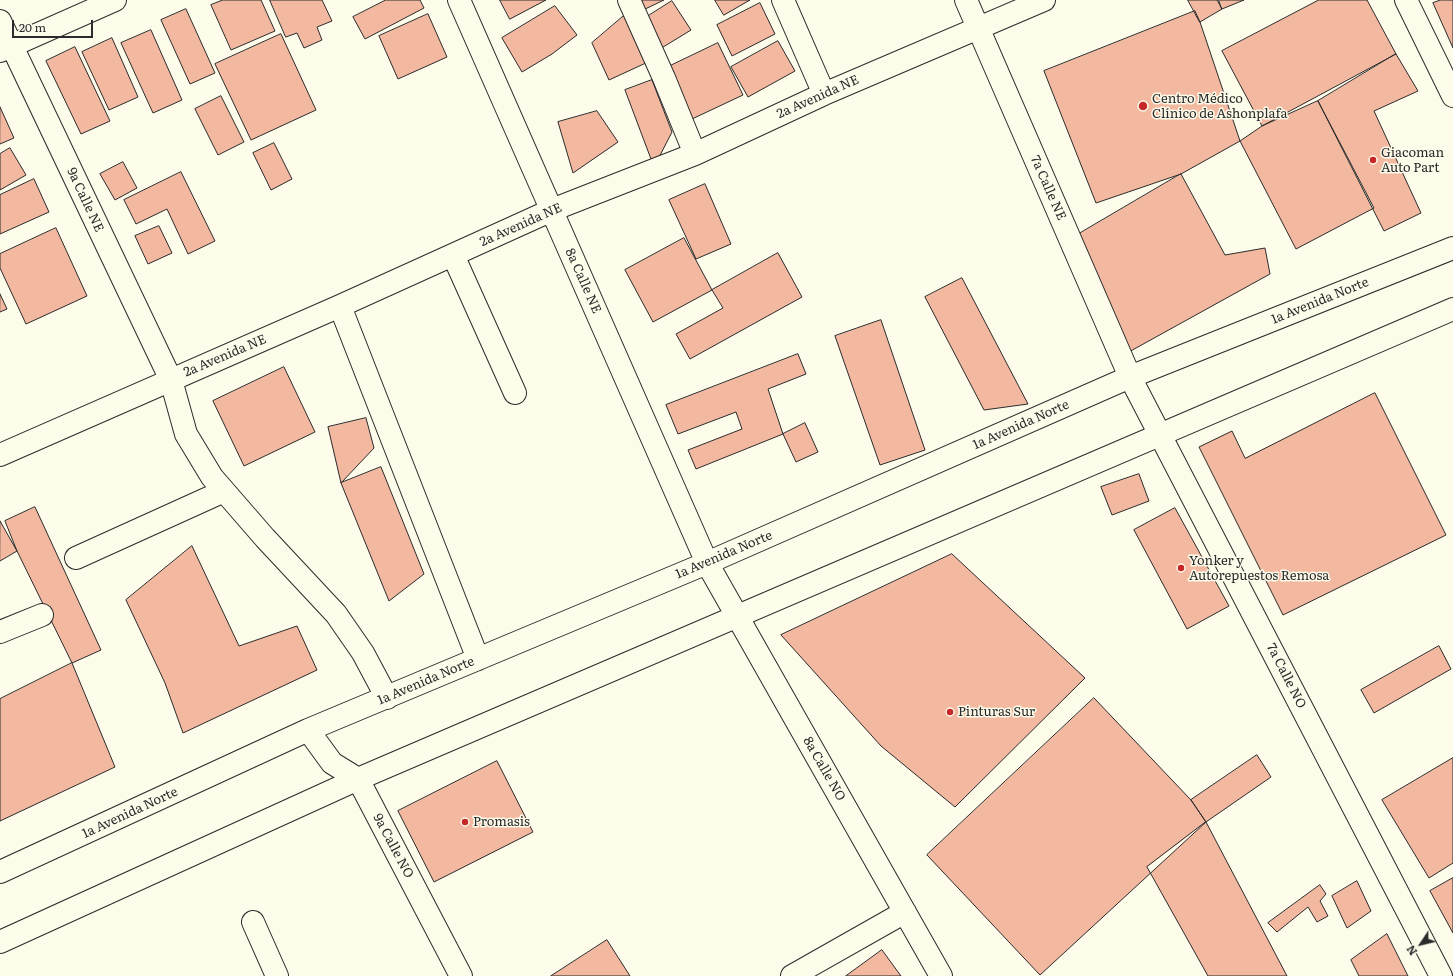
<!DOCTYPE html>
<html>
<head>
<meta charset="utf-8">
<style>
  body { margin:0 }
  #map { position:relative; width:1453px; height:976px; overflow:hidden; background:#fdfbea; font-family:Literata,serif }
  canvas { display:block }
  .north { position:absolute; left:1401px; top:924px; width:40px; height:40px; -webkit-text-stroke:3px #fdfbea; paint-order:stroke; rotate:235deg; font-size:11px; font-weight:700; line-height:16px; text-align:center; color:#2b2b2b }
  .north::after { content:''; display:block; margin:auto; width:14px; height:18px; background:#2b2b2b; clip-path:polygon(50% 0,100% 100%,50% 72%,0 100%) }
  .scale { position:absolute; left:12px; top:20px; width:81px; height:18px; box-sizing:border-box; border:2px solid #2b2b2b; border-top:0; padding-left:5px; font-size:12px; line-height:14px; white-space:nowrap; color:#2b2b2b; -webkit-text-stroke:3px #fdfbea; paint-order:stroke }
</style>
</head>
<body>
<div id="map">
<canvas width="1453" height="976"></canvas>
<div class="north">N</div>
<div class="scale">20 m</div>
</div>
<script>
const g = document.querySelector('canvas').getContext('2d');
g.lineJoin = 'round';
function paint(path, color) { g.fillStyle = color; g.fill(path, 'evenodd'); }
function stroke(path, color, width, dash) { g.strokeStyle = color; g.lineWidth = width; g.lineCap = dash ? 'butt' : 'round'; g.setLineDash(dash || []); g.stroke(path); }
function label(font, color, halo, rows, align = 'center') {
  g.font = font + ' Literata,serif'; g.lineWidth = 3; g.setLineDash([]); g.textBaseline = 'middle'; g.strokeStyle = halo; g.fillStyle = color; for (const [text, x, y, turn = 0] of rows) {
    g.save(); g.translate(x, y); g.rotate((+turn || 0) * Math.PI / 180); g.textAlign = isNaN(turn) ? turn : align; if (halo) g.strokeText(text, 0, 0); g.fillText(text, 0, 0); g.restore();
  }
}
const building = new Path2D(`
  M 223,0 L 261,0 L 275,31 L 231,50 L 211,5 Z
  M 270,0 L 322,0 L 332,21 L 317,27 L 322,40 L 304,48 L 297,33 L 286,37 Z
  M 386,0 L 420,0 L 424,8 L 365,39 L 353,17 Z
  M 500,0 L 546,0 L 510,19 Z
  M 635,0 L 664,0 L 641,11 Z
  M 715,0 L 750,0 L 724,15 Z
  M 1188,0 L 1217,0 L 1222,9 L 1200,22 Z
  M 1219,0 L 1244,0 L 1222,9 Z
  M 1319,0 L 1367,0 L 1396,54 L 1262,126 L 1222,51 Z
  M 1441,0 L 1453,0 L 1453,48 L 1433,3 Z
  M 672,1 L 691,30 L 660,49 L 642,20 Z
  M 760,3 L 775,34 L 732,56 L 717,25 Z
  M 555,6 L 577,35 L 552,54 L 522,72 L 502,38 Z
  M 186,9 L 215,73 L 190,84 L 161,20 Z
  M 1195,11 L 1200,22 L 1240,141 L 1181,174 L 1096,203 L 1044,71 Z
  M 428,14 L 447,57 L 398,79 L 379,36 Z
  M 626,14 L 648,62 L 609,80 L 592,43 Z
  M 151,30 L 182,100 L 153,113 L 121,43 Z
  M 281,34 L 316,110 L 251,140 L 215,64 Z
  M 112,38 L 138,97 L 109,110 L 82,52 Z
  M 778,41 L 795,71 L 748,97 L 731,67 Z
  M 718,43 L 743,95 L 692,119 L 668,67 Z
  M 75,47 L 110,121 L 81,134 L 46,61 Z
  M 1396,54 L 1418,91 L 1374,111 L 1421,213 L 1384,231 L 1318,101 Z
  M 652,80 L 672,132 L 654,167 L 625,90 Z
  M 221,96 L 244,142 L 218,155 L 195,109 Z
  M 1318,101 L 1374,208 L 1296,249 L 1240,141 L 1262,126 Z
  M 0,107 L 14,138 L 0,144 Z
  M 597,111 L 618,142 L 573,173 L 558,122 Z
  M 274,143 L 292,179 L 271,190 L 253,153 Z
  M 10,148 L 26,175 L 0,190 L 0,154 Z
  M 123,162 L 137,188 L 115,200 L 100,174 Z
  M 181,172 L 215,241 L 188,254 L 167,209 L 136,224 L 124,200 Z
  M 1181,174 L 1225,255 L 1265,248 L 1270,274 L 1127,353 L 1077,235 Z
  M 34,179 L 49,212 L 0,234 L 0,195 Z
  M 705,184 L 731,244 L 696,259 L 669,200 Z
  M 159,226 L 172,253 L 148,264 L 135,236 Z
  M 56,228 L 87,296 L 26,324 L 0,268 L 0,254 Z
  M 684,238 L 712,290 L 653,322 L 625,270 Z
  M 778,253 L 802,297 L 690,359 L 676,334 L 723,308 L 712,290 Z
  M 962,278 L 1028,404 L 984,410 L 925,297 Z
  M 0,294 L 7,309 L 0,312 Z
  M 881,320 L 925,450 L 880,465 L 835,336 Z
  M 798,354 L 806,374 L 768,389 L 783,434 L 696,469 L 688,450 L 742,429 L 736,412 L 678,434 L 666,405 Z
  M 284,367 L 315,432 L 244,466 L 213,401 Z
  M 1375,393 L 1446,535 L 1283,615 L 1199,447 L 1232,431 L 1245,458 Z
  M 366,418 L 374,448 L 341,483 L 328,427 Z
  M 805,423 L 818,452 L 796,462 L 783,434 Z
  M 381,467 L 424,574 L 389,601 L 341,483 Z
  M 1139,474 L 1149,501 L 1112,515 L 1101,487 Z
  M 35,507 L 101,650 L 72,663 L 17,551 L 5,521 Z
  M 1175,508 L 1229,606 L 1187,629 L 1134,530 Z
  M 0,521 L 17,551 L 0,561 Z
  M 192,546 L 239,646 L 297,626 L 317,670 L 183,733 L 165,683 L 126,600 Z
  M 952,554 L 1085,678 L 955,807 L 881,746 L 781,635 Z
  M 1439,646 L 1451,669 L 1374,713 L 1361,690 Z
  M 72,663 L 115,767 L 0,821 L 0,699 Z
  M 1094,698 L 1191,800 L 1206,822 L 1040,975 L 927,855 Z
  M 1257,755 L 1271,777 L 1206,822 L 1191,800 Z
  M 1453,758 L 1453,863 L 1429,878 L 1382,800 Z
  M 497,761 L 533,832 L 434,882 L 398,811 Z
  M 1206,822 L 1287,976 L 1208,976 L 1147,867 Z
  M 1453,878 L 1453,933 L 1430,891 Z
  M 1357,881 L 1371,911 L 1347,928 L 1332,896 Z
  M 1320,885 L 1326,894 L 1320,901 L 1328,916 L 1317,922 L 1308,907 L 1277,932 L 1268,923 Z
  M 1387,934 L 1408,976 L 1359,976 L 1351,960 Z
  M 607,940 L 630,976 L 551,976 Z
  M 882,950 L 901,976 L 846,976 Z`);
paint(building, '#f2b8a0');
stroke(building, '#2b2b2b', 1);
const minor = new Path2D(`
  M 459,0 L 707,563 L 941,976
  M 629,0 L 664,78 L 695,154
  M 783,0 L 824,94
  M 966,0 L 1130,377 L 1441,976
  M 1406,0 L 1453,96
  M 0,21 L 171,380 L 186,434 L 212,477 L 265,538 L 336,614 L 363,653 L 387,698
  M 0,51 L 115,0
  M 453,255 L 515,393
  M 340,306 L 478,659
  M 0,455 L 340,306 L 552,210 L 695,154 L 824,94 L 1044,0
  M 76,558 L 224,491
  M 0,632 L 42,615
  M 308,730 L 332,763 L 358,779 L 461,976
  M 0,872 L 308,730 L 707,563 L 1130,377 L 1453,248
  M 253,922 L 277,976
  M 0,942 L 358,779 L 1453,309
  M 792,976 L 905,912`);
stroke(minor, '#2b2b2b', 24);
stroke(minor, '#fdfbea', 22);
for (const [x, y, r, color] of [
  [1143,106,5,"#c62828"],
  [1373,160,4,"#c62828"],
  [1181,568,4,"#c62828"],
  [950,712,4,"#c62828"],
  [465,822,4,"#c62828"]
]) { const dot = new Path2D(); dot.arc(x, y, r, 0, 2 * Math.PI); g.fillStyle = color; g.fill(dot); stroke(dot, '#fdfbea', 1.5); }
label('13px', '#2b2b2b', '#fdfbea', [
  ["2a Avenida NE",818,97,-24],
  ["7a Calle NE",1048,188,66],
  ["9a Calle NE",85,200,65],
  ["2a Avenida NE",521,225,-24],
  ["8a Calle NE",583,281,66],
  ["1a Avenida Norte",1320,301,-22],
  ["2a Avenida NE",225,356,-23],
  ["1a Avenida Norte",1021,425,-24],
  ["1a Avenida Norte",724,555,-23],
  ["7a Calle NO",1286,676,63],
  ["1a Avenida Norte",426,681,-23],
  ["8a Calle NO",824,769,60],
  ["1a Avenida Norte",130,813,-25],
  ["9a Calle NO",393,846,62]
]);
label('13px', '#2b2b2b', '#fdfbea', [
  ["Centro Médico",1152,99],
  ["Clínico de Ashonplafa",1152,114],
  ["Giacoman",1381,153],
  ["Auto Part",1381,168],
  ["Yonker y",1189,561],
  ["Autorepuestos Remosa",1189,576],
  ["Pinturas Sur",958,712],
  ["Promasis",473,822]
], 'left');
</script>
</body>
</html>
